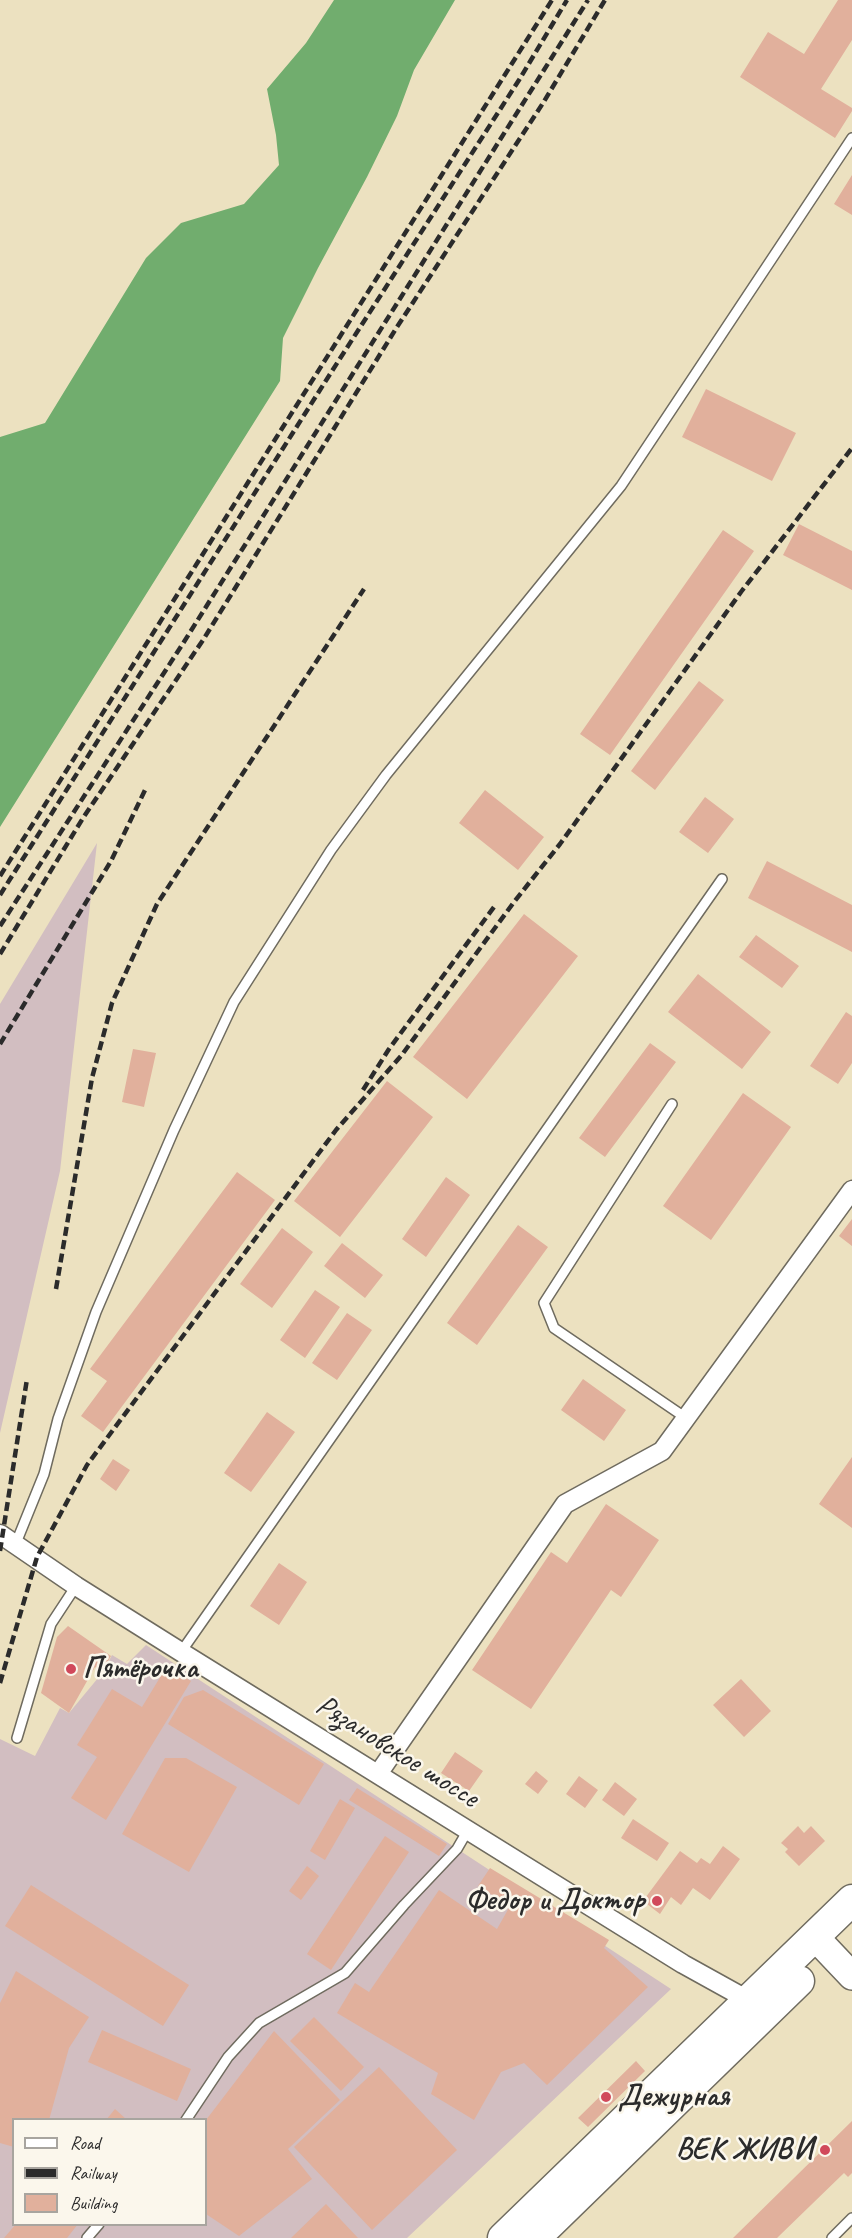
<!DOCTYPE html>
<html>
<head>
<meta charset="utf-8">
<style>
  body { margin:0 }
  #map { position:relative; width:852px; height:2238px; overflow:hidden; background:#ece1c0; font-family:Caveat,sans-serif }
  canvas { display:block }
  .legend { position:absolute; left:12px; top:2118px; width:195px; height:108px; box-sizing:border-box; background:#fbf7ec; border:2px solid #a8a59f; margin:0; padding:8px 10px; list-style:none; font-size:18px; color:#2b2b2b }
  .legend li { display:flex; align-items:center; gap:12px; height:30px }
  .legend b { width:30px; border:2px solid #a8a59f }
</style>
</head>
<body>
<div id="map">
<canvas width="852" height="2238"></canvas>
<ul class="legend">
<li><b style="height:8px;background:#fff"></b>Road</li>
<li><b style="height:8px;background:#2b2b2b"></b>Railway</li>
<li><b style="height:16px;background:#e1b09c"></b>Building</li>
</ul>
</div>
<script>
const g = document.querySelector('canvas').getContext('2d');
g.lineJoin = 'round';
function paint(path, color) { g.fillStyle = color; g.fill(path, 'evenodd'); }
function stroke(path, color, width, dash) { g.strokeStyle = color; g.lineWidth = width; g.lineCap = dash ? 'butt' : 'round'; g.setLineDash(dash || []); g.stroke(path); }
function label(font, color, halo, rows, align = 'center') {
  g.font = font + ' Caveat,sans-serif'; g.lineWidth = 5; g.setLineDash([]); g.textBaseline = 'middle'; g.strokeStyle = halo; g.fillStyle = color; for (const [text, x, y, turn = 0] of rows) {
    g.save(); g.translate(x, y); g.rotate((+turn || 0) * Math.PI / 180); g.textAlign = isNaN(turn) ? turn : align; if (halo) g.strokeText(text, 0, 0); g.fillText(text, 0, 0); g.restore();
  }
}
paint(new Path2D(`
  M 97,843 L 60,1171 L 0,1433 L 0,1004 Z
  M 146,1645 L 671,1989 L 407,2238 L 0,2238 L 0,1739 L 35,1756 L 60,1708 L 69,1713 L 103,1672 L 112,1655 L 127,1664 ZM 14,2120 L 206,2120 L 206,2224 L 14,2224 Z`), '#d2bec1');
paint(new Path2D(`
  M 334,0 L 455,0 L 414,70 L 397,116 L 367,177 L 318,268 L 283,338 L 280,381 L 0,827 L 0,437 L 45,423 L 146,258 L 181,223 L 244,204 L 279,165 L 276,135 L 267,89 L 306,43 Z`), '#71ad6e');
paint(new Path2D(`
  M 838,0 L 852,0 L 852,40 L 821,89 L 852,108 L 852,111 L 835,138 L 740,77 L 768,32 L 804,54 Z
  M 852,175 L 852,215 L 834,204 Z
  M 706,389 L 796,433 L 772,481 L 682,437 Z
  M 799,524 L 852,551 L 852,590 L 783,555 Z
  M 723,530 L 754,551 L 610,755 L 580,734 Z
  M 699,681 L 724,700 L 655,790 L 631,771 Z
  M 485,790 L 544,837 L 518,870 L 459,823 Z
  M 705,797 L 734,819 L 708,853 L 679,832 Z
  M 767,861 L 852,905 L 852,952 L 748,898 Z
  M 524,914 L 578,956 L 467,1099 L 413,1057 Z
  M 756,935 L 799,966 L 782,988 L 739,957 Z
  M 698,974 L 771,1032 L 742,1069 L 668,1012 Z
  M 846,1012 L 852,1016 L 852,1063 L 838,1084 L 810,1066 Z
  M 650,1043 L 676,1062 L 605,1157 L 579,1138 Z
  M 133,1049 L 156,1053 L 144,1107 L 122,1102 Z
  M 387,1081 L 433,1117 L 340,1237 L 294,1201 Z
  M 743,1093 L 791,1127 L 711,1240 L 663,1206 Z
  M 237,1172 L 275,1200 L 103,1432 L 81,1416 L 107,1381 L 90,1369 Z
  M 446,1177 L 470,1195 L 426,1257 L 402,1239 Z
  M 852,1219 L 852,1246 L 839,1236 Z
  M 518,1225 L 548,1247 L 477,1345 L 447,1323 Z
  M 282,1228 L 313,1252 L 272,1308 L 240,1284 Z
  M 342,1243 L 383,1275 L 365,1298 L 324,1266 Z
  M 315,1290 L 340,1307 L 305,1358 L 280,1340 Z
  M 347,1313 L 372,1330 L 337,1380 L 312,1363 Z
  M 583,1379 L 626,1410 L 604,1441 L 561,1410 Z
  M 267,1412 L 295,1432 L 251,1492 L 224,1473 Z
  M 852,1457 L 852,1528 L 819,1504 Z
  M 113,1459 L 130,1470 L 116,1491 L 100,1479 Z
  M 606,1504 L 659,1540 L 621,1597 L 611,1590 L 531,1709 L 472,1670 L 551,1552 L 567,1563 Z
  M 279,1563 L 307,1582 L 279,1625 L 250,1606 Z
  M 68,1626 L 111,1656 L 102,1671 L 95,1667 L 69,1713 L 41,1693 L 57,1637 Z
  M 167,1666 L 191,1681 L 106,1820 L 71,1798 L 97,1757 L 77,1745 L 112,1689 L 142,1707 Z
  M 741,1679 L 771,1711 L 744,1737 L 713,1705 Z
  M 203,1690 L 324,1764 L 299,1805 L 168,1724 L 184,1697 Z
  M 455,1752 L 483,1771 L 469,1791 L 441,1773 Z
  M 165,1758 L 186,1758 L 237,1787 L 189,1872 L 122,1834 Z
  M 536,1771 L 548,1781 L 538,1794 L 525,1784 Z
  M 579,1776 L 598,1790 L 585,1808 L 566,1794 Z
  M 615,1782 L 637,1799 L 624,1816 L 602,1800 Z
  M 357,1788 L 447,1844 L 439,1856 L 349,1800 Z
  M 340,1799 L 355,1808 L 325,1860 L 310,1851 Z
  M 633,1819 L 669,1843 L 657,1861 L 621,1838 Z
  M 798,1826 L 804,1833 L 811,1826 L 825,1841 L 799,1866 L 785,1852 L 788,1849 L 781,1843 Z
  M 385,1836 L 409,1852 L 331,1970 L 307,1954 Z
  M 723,1846 L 740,1859 L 710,1900 L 693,1888 L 681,1905 L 671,1897 L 660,1914 L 643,1901 L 680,1851 L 697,1863 L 701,1858 L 710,1864 Z
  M 307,1866 L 319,1876 L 301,1900 L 289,1891 Z
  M 490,1868 L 609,1940 L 604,1948 L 648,1987 L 547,2085 L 524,2063 L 501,2072 L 474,2120 L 431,2094 L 438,2073 L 337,2013 L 355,1983 L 369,1992 L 439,1890 L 497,1929 L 510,1906 L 478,1886 Z
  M 31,1885 L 189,1985 L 163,2026 L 5,1926 Z
  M 16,1971 L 89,2017 L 69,2048 L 49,2120 L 14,2120 L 14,2147 L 0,2143 L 0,2003 Z
  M 314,2017 L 364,2067 L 341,2091 L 290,2041 Z
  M 102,2030 L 191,2069 L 177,2101 L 88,2062 Z
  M 274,2031 L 340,2100 L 288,2149 L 312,2179 L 239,2236 L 206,2214 L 206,2120 Z
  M 636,2061 L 645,2071 L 588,2127 L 578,2118 Z
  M 379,2067 L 457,2150 L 372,2230 L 294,2147 Z
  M 115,2109 L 127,2120 L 106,2120 Z
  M 852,2121 L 852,2173 L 848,2177 L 844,2173 L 777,2238 L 733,2238 Z
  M 326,2204 L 358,2238 L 291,2238 Z
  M 16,2224 L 78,2224 L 67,2238 L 4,2238 Z`), '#e1b09c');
const lane = new Path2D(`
  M 672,1104 L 544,1303 L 554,1328 L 686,1418
  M 16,1543 L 44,1474 L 58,1419 L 96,1312 L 174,1130 L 234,1002 L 331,850 L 386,775 L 621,486 L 852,138
  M 181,1652 L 722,879
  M 17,1738 L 51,1624 L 76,1586
  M 186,2120 L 228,2057 L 259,2023 L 345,1973 L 404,1905 L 457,1849 L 468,1830
  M 87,2238 L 99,2224
  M 832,2238 L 852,2218`);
const street = new Path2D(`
  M 0,1534 L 76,1586 L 181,1652 L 683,1964 L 757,2005
  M 378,1774 L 565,1504 L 662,1451 L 852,1190`);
const secondary = new Path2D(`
  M 815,1937 L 852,1976`);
const primary = new Path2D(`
  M 503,2238 L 852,1900
  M 535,2238 L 799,1981`);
stroke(lane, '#6f6b5f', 12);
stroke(street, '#6f6b5f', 21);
stroke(secondary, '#6f6b5f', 30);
stroke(primary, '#6f6b5f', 33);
stroke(lane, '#fff', 9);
stroke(street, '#fff', 18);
stroke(secondary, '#fff', 27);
stroke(primary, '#fff', 30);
stroke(new Path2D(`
  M 0,876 L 552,0
  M 0,895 L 332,371 L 519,80 L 567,0
  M 0,926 L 182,645 L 588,0
  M 0,954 L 83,818 L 203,640 L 397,327 L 543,103 L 605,0
  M 0,1044 L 111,861 L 146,788
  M 363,1090 L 389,1049 L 494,907
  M 56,1289 L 92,1078 L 112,1003 L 157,904 L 364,589
  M 0,1551 L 27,1379
  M 0,1683 L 37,1557 L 87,1465 L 336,1130 L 401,1056 L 514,902 L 560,844 L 741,592 L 852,448`), '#2b2b2b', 4.5, [9, 4.5]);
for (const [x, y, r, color] of [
  [71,1669,6,"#d1495b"],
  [657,1901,6,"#d1495b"],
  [606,2097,6,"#d1495b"],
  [825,2150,6,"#d1495b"]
]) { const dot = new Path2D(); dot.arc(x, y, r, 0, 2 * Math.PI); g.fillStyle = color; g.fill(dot); stroke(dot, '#fbf7ec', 2); }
label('bold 30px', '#2b2b2b', '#fbf7ec', [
  ["Пятёрочка",83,1669],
  ["Федор и Доктор",645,1901,"right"],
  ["Дежурная",618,2097],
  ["ВЕК ЖИВИ",813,2150,"right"]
], 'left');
label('30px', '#2b2b2b', '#fbf7ec', [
  ["Рязановское шоссе",397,1752,32]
]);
</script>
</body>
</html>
